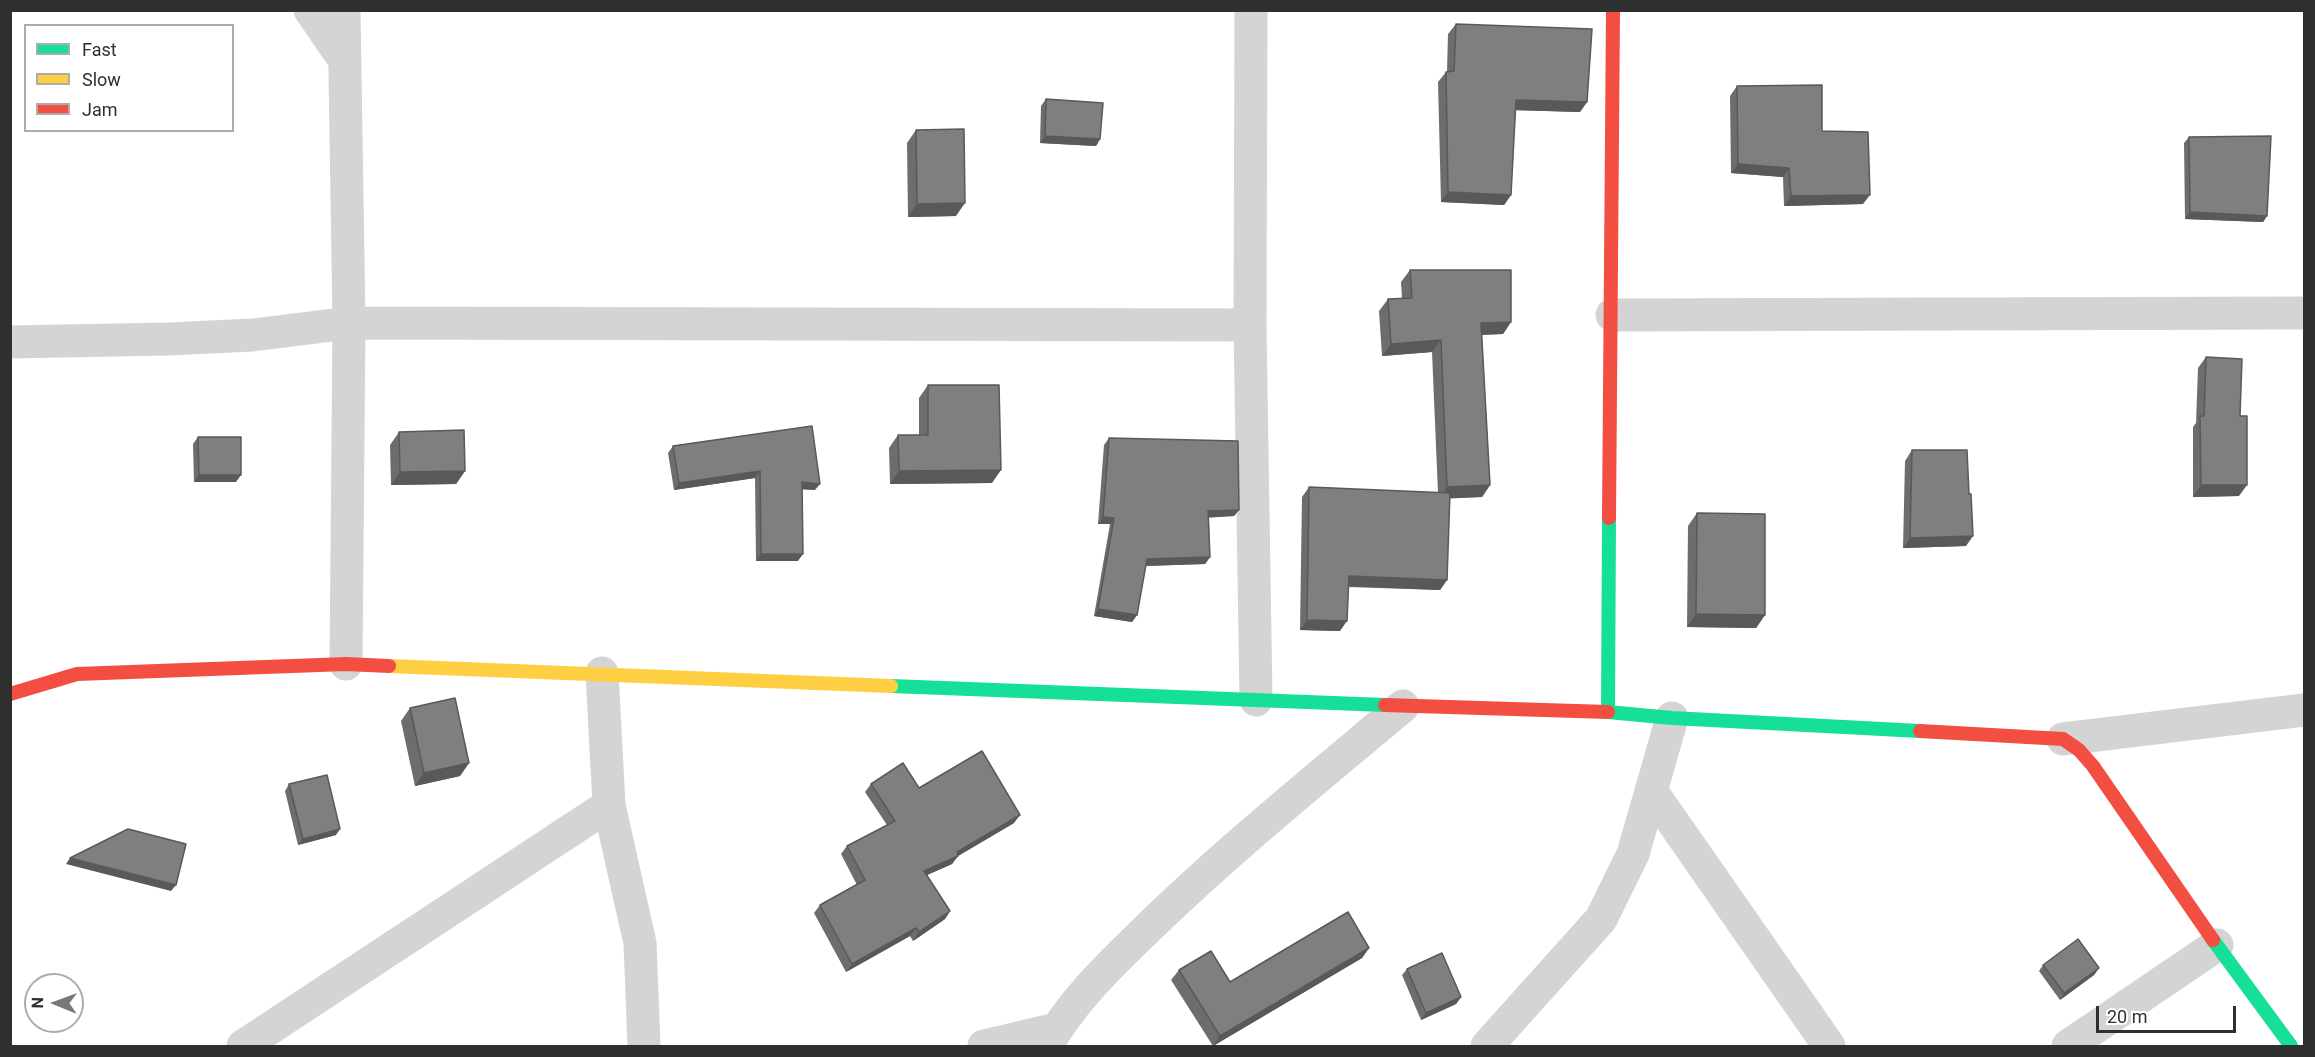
<!DOCTYPE html>
<html>
<head>
<meta charset="utf-8">
<style>
  body { margin:0 }
  #map { position:relative; width:2315px; height:1057px; overflow:hidden; background:#fff; font-family:Roboto,sans-serif }
  canvas { display:block }
  .frame { position:absolute; inset:0; border:12px solid #2f2f2f; pointer-events:none }
  .legend { position:absolute; left:24px; top:24px; width:210px; height:108px; box-sizing:border-box; background:#fff; border:2px solid #acacac; margin:0; padding:8px 10px; list-style:none; font-size:18px; color:#2f2f2f }
  .legend li { display:flex; align-items:center; gap:12px; height:30px }
  .legend b { width:30px; border:2px solid #acacac }
  .north { position:absolute; left:24px; top:973px; width:60px; height:60px; box-sizing:border-box; background:#fff; border:2px solid #acacac; border-radius:50%; rotate:271deg; font-size:16px; font-weight:700; line-height:24px; text-align:center; color:#2f2f2f }
  .north::after { content:''; display:block; margin:auto; width:21px; height:27px; background:#787878; clip-path:polygon(50% 0,100% 100%,50% 72%,0 100%) }
  .scale { position:absolute; left:2096px; top:1006px; width:140px; height:27px; box-sizing:border-box; border:3px solid #2f2f2f; border-top:0; padding-left:8px; font-size:18px; line-height:21px; white-space:nowrap; color:#2f2f2f; -webkit-text-stroke:4px #fff; paint-order:stroke }
</style>
</head>
<body>
<div id="map">
<canvas width="2315" height="1057"></canvas>
<div class="frame"></div>
<ul class="legend">
<li><b style="height:8px;background:#16e098"></b>Fast</li>
<li><b style="height:8px;background:#ffcf43"></b>Slow</li>
<li><b style="height:8px;background:#f24e42"></b>Jam</li>
</ul>
<div class="north">N</div>
<div class="scale">20 m</div>
</div>
<script>
const g = document.querySelector('canvas').getContext('2d');
g.lineJoin = 'round';
function stroke(path, color, width, dash) { g.strokeStyle = color; g.lineWidth = width; g.lineCap = dash ? 'butt' : 'round'; g.setLineDash(dash || []); g.stroke(path); }
function paint(path, color) { g.fillStyle = color; g.fill(path, 'evenodd'); }
stroke(new Path2D(`
  M 310,10 L 345,61
  M 344,10 L 349,323 L 346,664
  M 1251,10 L 1250,325 L 1256,700
  M 1612,315 L 2304,313
  M 10,342 L 168,339 L 253,335 L 349,323 L 1250,325
  M 602,673 L 609,805 L 640,943 L 644,1046
  M 2063,739 L 2304,710
  M 1652,792 L 1829,1046
  M 243,1046 L 609,805
  M 984,1046 L 1056,1029
  M 1047,1046 C 1070,1003 1109,966 1144,932 C 1226,852 1315,780 1403,706
  M 1487,1046 L 1601,919 L 1633,854 L 1672,718
  M 2068,1046 L 2217,945`), '#d4d4d4', 33);
stroke(new Path2D(`
  M 1609,518 L 1608,712 L 1672,718 L 1920,731
  M 891,686 L 1385,705
  M 2213,940 L 2291,1046`), '#16e098', 14);
stroke(new Path2D(`
  M 389,666 L 891,686`), '#ffcf43', 14);
stroke(new Path2D(`
  M 1609,518 L 1613,10
  M 10,694 L 77,674 L 346,664 L 389,666
  M 1385,705 L 1608,712
  M 1920,731 L 2063,739 L 2079,750 L 2093,766 L 2213,940`), '#f24e42', 14);
paint(new Path2D(`
  M 1456,24 L 1587,102 L 1580,112 L 1515,110 L 1511,195 L 1504,205 L 1441,202 L 1438,82 L 1446,72 L 1447,72 L 1448,34 Z
  M 1737,86 L 1822,131 L 1863,204 L 1784,206 L 1783,177 L 1731,173 L 1730,96 Z
  M 1046,99 L 1100,139 L 1096,146 L 1040,143 L 1041,106 Z
  M 916,130 L 956,216 L 908,217 L 907,143 Z
  M 2189,137 L 2267,216 L 2263,222 L 2185,219 L 2184,143 Z
  M 1410,270 L 1511,322 L 1503,334 L 1482,335 L 1490,485 L 1482,497 L 1449,498 L 1447,580 L 1440,590 L 1348,587 L 1340,631 L 1300,630 L 1302,497 L 1309,487 L 1438,493 L 1432,352 L 1382,356 L 1379,311 L 1388,299 L 1402,298 L 1401,282 Z
  M 2206,357 L 2240,416 L 2239,496 L 2193,497 L 2193,427 L 2196,423 L 2198,368 Z
  M 928,385 L 992,483 L 890,484 L 889,448 L 898,435 L 919,435 L 919,398 Z
  M 812,426 L 815,490 L 802,489 L 798,561 L 756,561 L 755,478 L 674,490 L 668,453 L 673,446 Z
  M 399,432 L 465,471 L 456,484 L 391,485 L 390,445 Z
  M 198,437 L 236,482 L 194,482 L 193,444 Z
  M 1109,438 L 1239,510 L 1234,516 L 1209,517 L 1210,557 L 1205,564 L 1145,566 L 1137,615 L 1132,622 L 1094,616 L 1110,524 L 1098,524 L 1104,445 Z
  M 1912,450 L 1966,546 L 1903,548 L 1905,461 Z
  M 1697,513 L 1765,615 L 1756,628 L 1687,627 L 1688,526 Z
  M 410,708 L 469,763 L 460,776 L 415,786 L 401,721 Z
  M 289,784 L 336,835 L 298,845 L 285,791 Z
  M 871,784 L 919,788 L 1014,823 L 958,856 L 952,864 L 927,875 L 950,911 L 945,919 L 913,941 L 910,936 L 846,972 L 814,913 L 820,905 L 857,885 L 841,854 L 847,846 L 887,825 L 865,792 Z
  M 1369,948 L 1362,958 L 1213,1046 L 1171,980 L 1179,970 L 1230,982 Z
  M 2043,965 L 2099,968 L 2094,975 L 2060,1000 L 2039,971 Z
  M 1407,969 L 1461,997 L 1456,1004 L 1421,1020 L 1402,975 Z`), '#6d6d6d');
paint(new Path2D(`
  M 1516,100 L 1587,102 L 1580,112 L 1508,110 Z
  M 1045,136 L 1100,139 L 1096,146 L 1040,143 Z
  M 1738,164 L 1789,168 L 1783,177 L 1731,173 Z
  M 1448,192 L 1511,195 L 1504,205 L 1441,202 Z
  M 1870,195 L 1863,204 L 1784,206 L 1791,196 Z
  M 965,203 L 956,216 L 908,217 L 917,204 Z
  M 2190,212 L 2267,216 L 2263,222 L 2185,219 Z
  M 1511,322 L 1503,334 L 1472,335 L 1481,323 Z
  M 1441,340 L 1432,352 L 1382,356 L 1391,344 Z
  M 1001,470 L 992,483 L 890,484 L 899,471 Z
  M 465,471 L 456,484 L 391,485 L 400,472 Z
  M 760,471 L 755,478 L 674,490 L 679,483 Z
  M 199,475 L 241,475 L 236,482 L 194,482 Z
  M 802,482 L 820,484 L 815,490 L 797,489 Z
  M 1490,485 L 1482,497 L 1439,499 L 1447,487 Z
  M 2201,485 L 2247,485 L 2239,496 L 2193,497 Z
  M 1239,510 L 1234,516 L 1204,518 L 1208,511 Z
  M 1103,517 L 1114,518 L 1110,524 L 1098,524 Z
  M 1973,536 L 1966,546 L 1903,548 L 1910,538 Z
  M 761,554 L 803,554 L 798,561 L 756,561 Z
  M 1210,557 L 1205,564 L 1142,566 L 1147,559 Z
  M 1349,576 L 1447,580 L 1440,590 L 1342,586 Z
  M 1098,609 L 1137,615 L 1132,622 L 1094,616 Z
  M 1696,614 L 1765,615 L 1756,628 L 1687,627 Z
  M 1307,620 L 1347,621 L 1340,631 L 1300,630 Z
  M 469,763 L 460,776 L 415,786 L 424,773 Z
  M 1020,815 L 1014,823 L 958,856 L 952,864 L 918,879 L 924,871 Z
  M 340,829 L 336,835 L 298,845 L 303,839 Z
  M 70,858 L 176,885 L 171,891 L 66,864 Z
  M 950,911 L 945,919 L 913,941 L 919,932 Z
  M 916,928 L 910,936 L 846,972 L 852,964 Z
  M 1369,948 L 1362,958 L 1213,1046 L 1220,1036 Z
  M 2099,968 L 2094,975 L 2060,1000 L 2064,993 Z
  M 1461,997 L 1456,1004 L 1421,1020 L 1426,1013 Z`), '#595959');
const building = new Path2D(`
  M 1456,24 L 1592,29 L 1587,102 L 1516,100 L 1511,195 L 1448,192 L 1446,72 L 1454,71 Z
  M 1822,85 L 1822,131 L 1868,132 L 1870,195 L 1791,196 L 1789,168 L 1738,164 L 1737,86 Z
  M 1046,99 L 1103,103 L 1100,139 L 1045,136 Z
  M 964,129 L 965,203 L 917,204 L 916,130 Z
  M 2271,136 L 2267,216 L 2190,212 L 2189,137 Z
  M 1410,270 L 1511,270 L 1511,322 L 1481,323 L 1490,485 L 1447,487 L 1441,340 L 1391,344 L 1388,299 L 1412,298 Z
  M 2206,357 L 2242,359 L 2240,416 L 2247,416 L 2247,485 L 2201,485 L 2200,416 L 2204,416 Z
  M 928,385 L 999,385 L 1001,470 L 899,471 L 898,435 L 928,435 Z
  M 812,426 L 820,484 L 802,482 L 803,554 L 761,554 L 760,471 L 679,483 L 673,446 Z
  M 464,430 L 465,471 L 400,472 L 399,432 Z
  M 198,437 L 241,437 L 241,475 L 199,475 Z
  M 1109,438 L 1238,441 L 1239,510 L 1208,511 L 1210,557 L 1147,559 L 1137,615 L 1098,609 L 1114,518 L 1103,517 Z
  M 1912,450 L 1967,450 L 1969,494 L 1971,494 L 1973,536 L 1910,538 Z
  M 1309,487 L 1450,493 L 1447,580 L 1349,576 L 1347,621 L 1307,620 Z
  M 1697,513 L 1765,514 L 1765,615 L 1696,614 Z
  M 455,698 L 469,763 L 424,773 L 410,708 Z
  M 982,751 L 1020,815 L 957,852 L 958,856 L 924,871 L 950,911 L 919,932 L 916,928 L 852,964 L 820,905 L 865,880 L 847,846 L 895,821 L 871,784 L 903,763 L 919,788 Z
  M 327,775 L 340,829 L 303,839 L 289,784 Z
  M 128,829 L 186,844 L 176,885 L 70,858 Z
  M 1348,912 L 1369,948 L 1220,1036 L 1179,970 L 1211,951 L 1230,982 Z
  M 2078,939 L 2099,968 L 2064,993 L 2043,965 Z
  M 1442,953 L 1461,997 L 1426,1013 L 1407,969 Z`);
paint(building, '#7f7f7f');
stroke(building, '#595959', 1.5);
</script>
</body>
</html>
